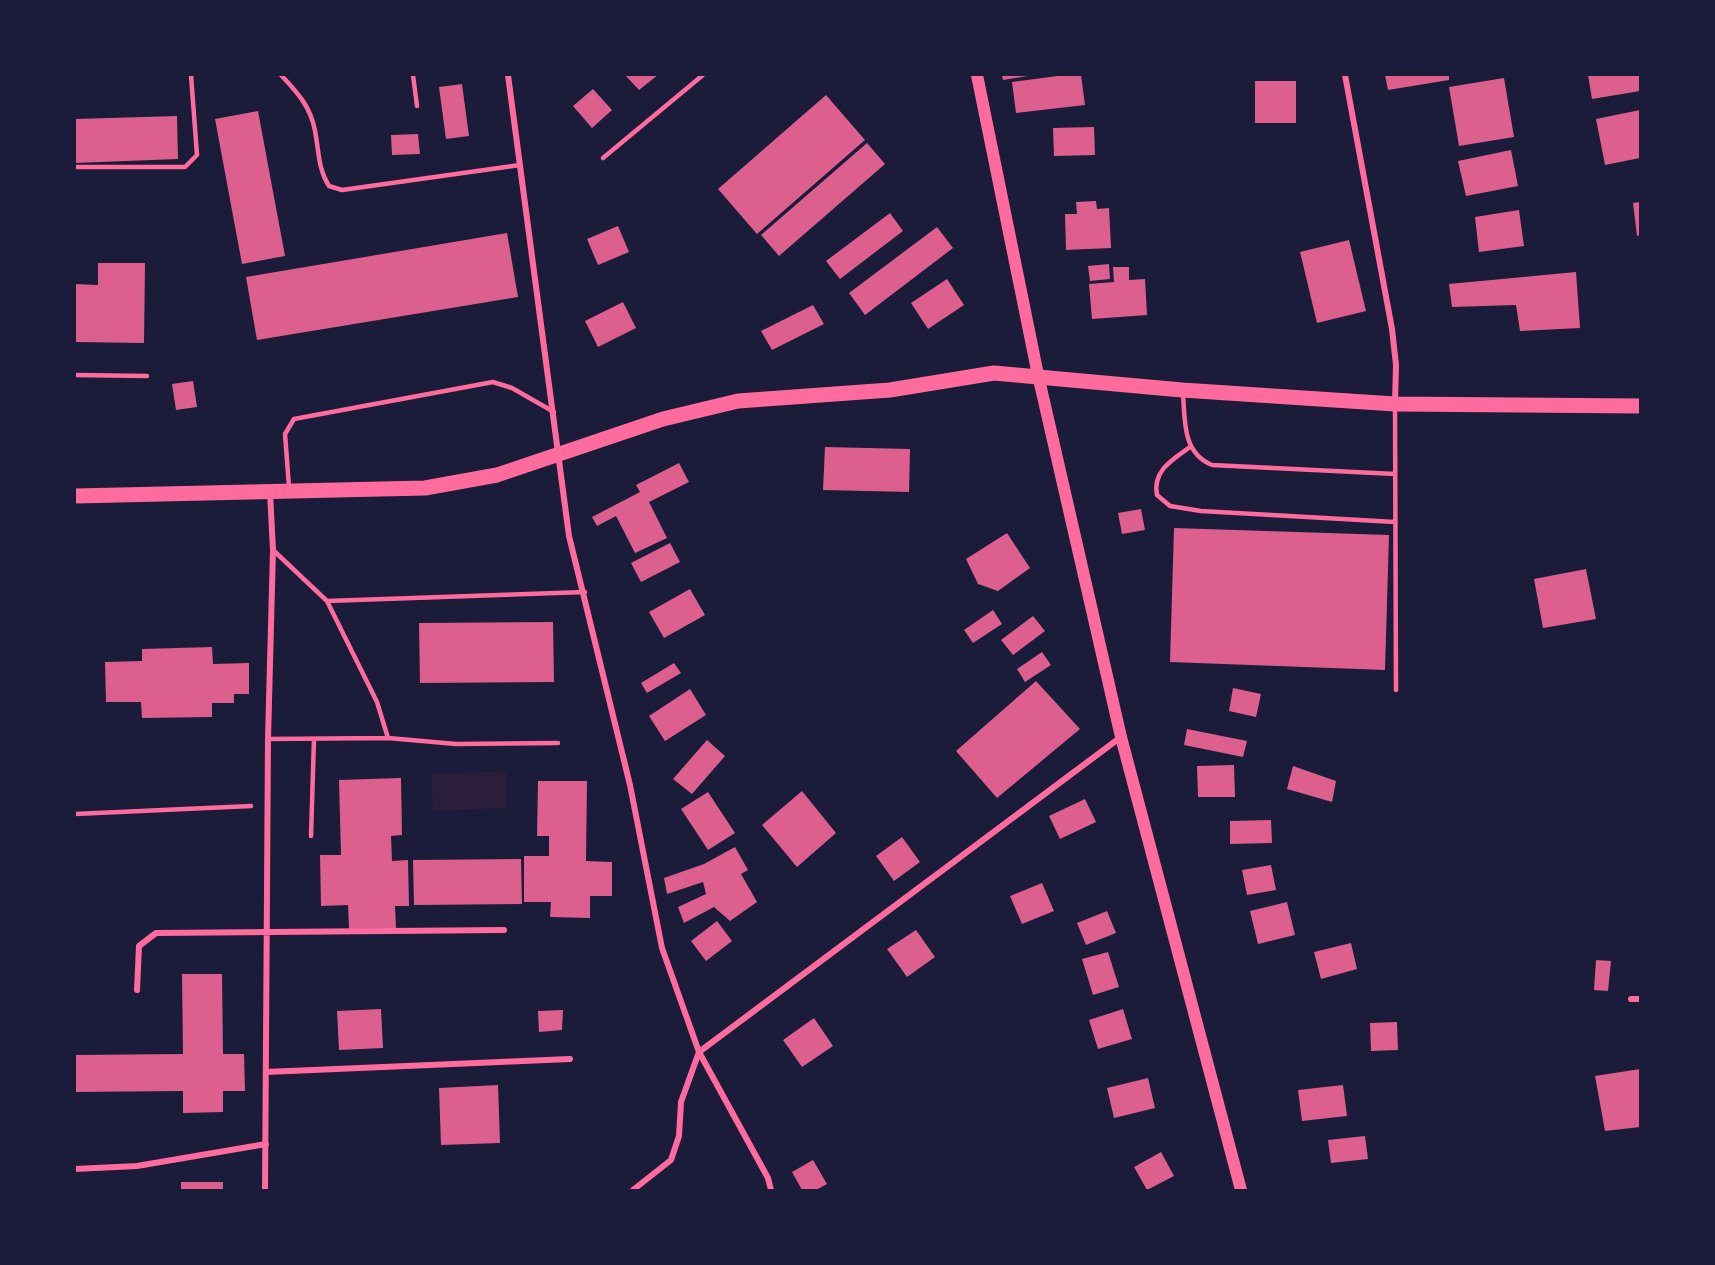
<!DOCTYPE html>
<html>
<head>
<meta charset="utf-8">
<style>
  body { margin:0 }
  #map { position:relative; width:1715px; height:1265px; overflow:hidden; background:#1b1b3a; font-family:Montserrat,sans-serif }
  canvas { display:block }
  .frame { position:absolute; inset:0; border:76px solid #1b1b3a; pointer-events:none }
</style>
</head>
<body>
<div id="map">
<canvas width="1715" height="1265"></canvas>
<div class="frame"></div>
</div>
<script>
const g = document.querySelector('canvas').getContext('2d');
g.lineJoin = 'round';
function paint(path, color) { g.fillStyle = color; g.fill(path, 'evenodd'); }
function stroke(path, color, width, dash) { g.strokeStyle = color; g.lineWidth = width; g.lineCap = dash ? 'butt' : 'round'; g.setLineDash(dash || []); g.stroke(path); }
paint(new Path2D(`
  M 506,771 L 507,808 L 433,811 L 431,774 Z`), '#2a1e3b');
paint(new Path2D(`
  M 625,75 L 658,75 L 639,90 Z
  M 1002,75 L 1028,75 L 1028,76 L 1003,80 Z
  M 1065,75 L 1081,75 L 1085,105 L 1016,113 L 1012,82 Z
  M 1385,75 L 1449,75 L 1449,80 L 1388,90 Z
  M 1588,75 L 1640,75 L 1640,91 L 1592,99 Z
  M 1504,78 L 1514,137 L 1459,146 L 1449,87 Z
  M 1255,81 L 1296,81 L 1296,123 L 1255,123 Z
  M 462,84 L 469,136 L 446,139 L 439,87 Z
  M 593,89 L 612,110 L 592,128 L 573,106 Z
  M 826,95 L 865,140 L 757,234 L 718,189 Z
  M 1640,110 L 1640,158 L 1605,165 L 1596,119 Z
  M 258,111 L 285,256 L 242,264 L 215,119 Z
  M 177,116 L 178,159 L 75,163 L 75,119 Z
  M 1094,127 L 1095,155 L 1054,156 L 1053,128 Z
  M 418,134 L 420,154 L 392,155 L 391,135 Z
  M 867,143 L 885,164 L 779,256 L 761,235 Z
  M 1511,150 L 1518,186 L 1466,196 L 1458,161 Z
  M 1096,201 L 1097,209 L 1109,208 L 1111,248 L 1066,250 L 1065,214 L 1077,214 L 1076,202 Z
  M 1640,202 L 1640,235 L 1637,236 L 1633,203 Z
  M 1519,210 L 1524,246 L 1479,252 L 1475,217 Z
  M 890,213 L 903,231 L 840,279 L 826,261 Z
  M 618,226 L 629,252 L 598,265 L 587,239 Z
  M 937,227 L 953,248 L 865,315 L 849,293 Z
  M 507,233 L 518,297 L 257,340 L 246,277 Z
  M 1349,240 L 1366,311 L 1317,323 L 1300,252 Z
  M 98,263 L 145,263 L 144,343 L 75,342 L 75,284 L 98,285 Z
  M 1109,264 L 1110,279 L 1090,281 L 1088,266 Z
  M 1113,267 L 1129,267 L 1129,280 L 1145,279 L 1147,315 L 1092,319 L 1089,284 L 1114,282 Z
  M 1576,272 L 1580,328 L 1520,331 L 1516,305 L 1452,307 L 1449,284 Z
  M 947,279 L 964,305 L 928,329 L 911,303 Z
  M 623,302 L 636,328 L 598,347 L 585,321 Z
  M 813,305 L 824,324 L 772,350 L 761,331 Z
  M 193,381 L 197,407 L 176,410 L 172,384 Z
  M 825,447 L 910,449 L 909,492 L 823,490 Z
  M 679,463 L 689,482 L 649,502 L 667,538 L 635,553 L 616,516 L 597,526 L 592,517 L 640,492 L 636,485 Z
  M 1141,509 L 1145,530 L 1122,534 L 1118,513 Z
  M 1174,528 L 1389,535 L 1385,670 L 1170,662 Z
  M 1007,533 L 1030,568 L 998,591 L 978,584 L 966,559 Z
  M 670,543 L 680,562 L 641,582 L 631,563 Z
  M 1586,569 L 1596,619 L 1543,628 L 1534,579 Z
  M 690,589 L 705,615 L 664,638 L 649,612 Z
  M 993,610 L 1002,624 L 973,643 L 964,630 Z
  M 1033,616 L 1045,631 L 1013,655 L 1001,640 Z
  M 553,622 L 554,682 L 420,683 L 419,623 Z
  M 212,647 L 213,664 L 249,663 L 249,694 L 234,694 L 234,703 L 212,703 L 212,717 L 142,718 L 141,702 L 106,702 L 105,662 L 142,661 L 142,649 Z
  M 1042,652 L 1051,665 L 1025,682 L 1017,669 Z
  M 674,663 L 681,673 L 647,693 L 641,683 Z
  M 1036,681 L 1080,729 L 997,798 L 956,751 Z
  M 1233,688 L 1261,694 L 1256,717 L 1229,711 Z
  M 690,689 L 706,715 L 665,741 L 649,716 Z
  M 1187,729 L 1247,741 L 1243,757 L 1184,745 Z
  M 707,740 L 725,756 L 692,794 L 673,779 Z
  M 1234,765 L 1235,797 L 1198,797 L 1197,766 Z
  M 1293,766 L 1336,781 L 1332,802 L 1287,789 Z
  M 401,778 L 402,835 L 391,836 L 392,861 L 408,860 L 409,906 L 395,906 L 396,928 L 349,929 L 348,905 L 321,906 L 320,855 L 341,855 L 339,780 Z
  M 538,781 L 587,781 L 586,861 L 612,862 L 612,896 L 590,896 L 590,918 L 550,917 L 551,902 L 524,902 L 524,856 L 549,856 L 549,836 L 537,836 Z
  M 802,791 L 836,833 L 797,867 L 762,825 Z
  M 708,792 L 735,833 L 708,850 L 681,809 Z
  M 1085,799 L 1096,822 L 1060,839 L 1049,816 Z
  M 1271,820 L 1272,843 L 1230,844 L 1230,821 Z
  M 902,837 L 920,862 L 894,881 L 876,856 Z
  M 735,847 L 748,870 L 741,874 L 757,902 L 730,921 L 714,907 L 684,923 L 678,907 L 706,894 L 703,882 L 667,894 L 664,878 L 704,864 Z
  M 521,859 L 522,904 L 414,905 L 413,860 Z
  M 1271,865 L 1276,890 L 1247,895 L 1242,870 Z
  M 1042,883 L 1054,911 L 1022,924 L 1010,896 Z
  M 1287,902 L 1295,935 L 1258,944 L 1250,911 Z
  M 1107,911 L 1116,933 L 1086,945 L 1077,923 Z
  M 717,921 L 732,941 L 706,961 L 691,941 Z
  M 916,930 L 935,957 L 907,977 L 887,949 Z
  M 1351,943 L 1357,969 L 1321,979 L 1314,952 Z
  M 1108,952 L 1119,987 L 1093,995 L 1082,959 Z
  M 1596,960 L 1611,961 L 1608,991 L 1594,990 Z
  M 182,974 L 222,974 L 223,1054 L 244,1054 L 245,1091 L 223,1091 L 223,1112 L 183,1113 L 183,1091 L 75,1092 L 75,1055 L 183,1054 Z
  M 381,1009 L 383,1048 L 339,1050 L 337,1011 Z
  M 1123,1009 L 1132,1039 L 1098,1049 L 1089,1020 Z
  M 563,1010 L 562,1030 L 539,1032 L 538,1011 Z
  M 814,1018 L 833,1046 L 802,1067 L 783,1040 Z
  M 1397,1022 L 1398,1050 L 1371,1051 L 1370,1023 Z
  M 1640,1069 L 1640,1127 L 1605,1131 L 1595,1076 Z
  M 1148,1078 L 1155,1108 L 1114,1118 L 1107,1088 Z
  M 498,1085 L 500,1143 L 441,1145 L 439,1088 Z
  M 1343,1085 L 1347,1116 L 1302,1121 L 1298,1090 Z
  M 1365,1136 L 1368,1159 L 1331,1163 L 1328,1140 Z
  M 1161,1152 L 1174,1176 L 1147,1190 L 1134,1167 Z
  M 813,1160 L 827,1184 L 816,1190 L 802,1190 L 792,1172 Z
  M 181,1182 L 223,1182 L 223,1190 L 181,1190 Z`), '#dd5f8e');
stroke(new Path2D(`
  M 281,75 C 297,92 311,107 315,131 C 319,151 318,169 329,186 L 342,190 L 520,165
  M 413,75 L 417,106
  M 603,158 L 703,75
  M 75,167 L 185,167 L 197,155 L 191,75
  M 75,375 L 147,376
  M 1183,393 C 1185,420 1182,453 1212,465 L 1395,474
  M 1395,407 L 1396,690
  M 1190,447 C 1173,459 1152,471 1157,495 L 1170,506 L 1201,511 L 1395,522
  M 289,487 L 285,434 L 294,419 L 493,382 L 512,388 L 554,412
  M 273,550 L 327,601
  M 268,739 L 388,738
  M 558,743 L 456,744 L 388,738 L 377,702 L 327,601 L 585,592
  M 75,814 L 251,806
  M 311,836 L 314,739`), '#ff6b9d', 4.5);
stroke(new Path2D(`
  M 508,75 L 569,536 L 630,785 L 662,948 L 699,1052 L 768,1178 L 771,1190
  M 1345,75 L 1392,329 L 1396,365 L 1395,403
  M 137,990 L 139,946 L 156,933 L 504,930
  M 1631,999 L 1640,999
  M 266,1072 L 570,1059
  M 75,1169 L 137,1166 L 266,1144
  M 265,1190 L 268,739 L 273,550 L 270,492
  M 633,1190 L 671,1160 L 679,1136 L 681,1102 L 699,1052 L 1121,737`), '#ff6b9d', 6);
stroke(new Path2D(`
  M 977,75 L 1038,375 L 1121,737 L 1241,1190`), '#ff6b9d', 12);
stroke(new Path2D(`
  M 75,496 L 425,488 L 497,475 L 663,419 L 738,401 L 890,390 L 994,373 L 1182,390 L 1395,404 L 1640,406`), '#ff6b9d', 15);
</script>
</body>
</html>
